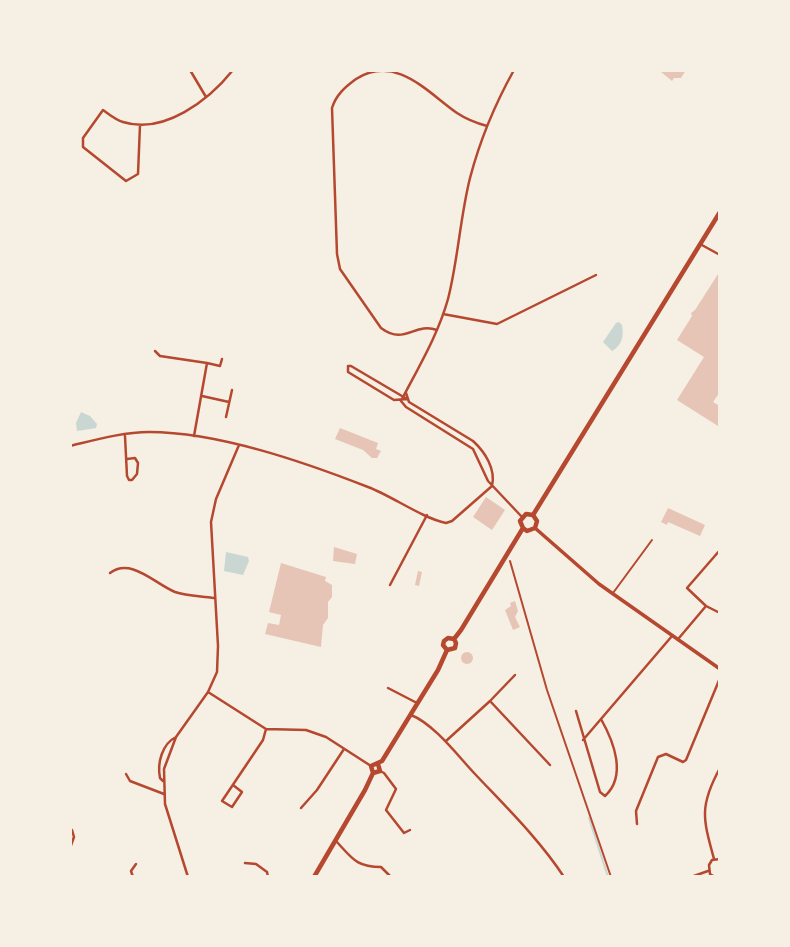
<!DOCTYPE html>
<html>
<head>
<meta charset="utf-8">
<style>
  body { margin:0 }
  #map { position:relative; width:790px; height:947px; overflow:hidden; background:#f6efe4; font-family:Lora,serif }
  canvas { display:block }
  .frame { position:absolute; inset:0; border:72px solid #f6efe4; pointer-events:none }
</style>
</head>
<body>
<div id="map">
<canvas width="790" height="947"></canvas>
<div class="frame"></div>
</div>
<script>
const g = document.querySelector('canvas').getContext('2d');
g.lineJoin = 'round';
function paint(path, color) { g.fillStyle = color; g.fill(path, 'evenodd'); }
function stroke(path, color, width, dash) { g.strokeStyle = color; g.lineWidth = width; g.lineCap = dash ? 'butt' : 'round'; g.setLineDash(dash || []); g.stroke(path); }
paint(new Path2D(`
  M 619,322 L 622,325 C 624,337 622,345 612,351 L 603,342 L 616,323 Z
  M 81,412 L 90,416 L 97,424 L 96,428 L 77,431 L 76,423 Z
  M 226,552 L 248,557 L 249,561 L 243,575 L 224,571 Z`), '#c9d6d2');
stroke(new Path2D(`
  M 589,818 L 608,877`), '#c9d6d2', 2);
paint(new Path2D(`
  M 662,70 L 686,70 L 681,78 L 674,78 L 672,81 L 661,72 Z
  M 720,271 L 720,392 L 713,402 L 720,406 L 720,422 L 718,426 L 677,400 L 704,357 L 677,340 L 692,316 L 691,313 L 695,310 Z
  M 340,428 L 378,443 L 376,449 L 381,451 L 377,458 L 372,458 L 363,450 L 335,439 Z
  M 486,497 L 505,510 L 492,530 L 473,517 Z
  M 668,508 L 705,525 L 700,536 L 668,522 L 667,525 L 661,522 Z
  M 334,547 L 357,554 L 355,564 L 333,561 Z
  M 281,563 L 326,577 L 325,581 L 332,585 L 332,597 L 328,602 L 328,618 L 323,625 L 321,647 L 265,634 L 268,623 L 279,625 L 281,615 L 269,612 Z
  M 418,571 L 422,572 L 419,586 L 415,585 Z
  M 515,601 L 518,611 L 515,617 L 520,627 L 513,630 L 505,610 L 511,606 L 510,603 Z
  M461 658a6 6 0 1 1 12 0a6 6 0 1 1-12 0Z`), '#e6c5b7');
stroke(new Path2D(`
  M 510,561 L 547,690 L 611,877`), '#b5482f', 2);
stroke(new Path2D(`
  M 613,593 L 652,540`), '#b5482f', 2);
stroke(new Path2D(`
  M 190,70 L 206,97
  M 514,70 C 495,104 480,140 470,178 C 460,218 458,260 448,299 C 438,335 418,368 401,401 L 406,407 L 473,449 L 488,481 L 522,517
  M 140,125 L 138,174 L 126,181 L 83,147 L 83,138 L 103,110 C 110,115 116,120 123,122 C 164,135 209,100 233,70
  M 700,244 L 720,255
  M 443,314 L 497,324 L 596,275
  M 437,330 C 414,322 405,346 381,328 L 340,269 L 337,254 L 332,108 C 336,95 345,87 356,79 C 396,54 427,92 457,113 C 466,119 476,123 487,126
  M 155,351 L 160,356 L 207,363 L 194,436
  M 207,363 L 220,366 L 222,359
  M 348,366 L 351,366 L 407,399 L 394,400 L 348,372 Z
  M 406,393 L 409,402 L 473,441 C 485,452 496,469 492,486
  M 202,396 L 229,402
  M 226,417 L 232,390
  M 125,436 L 127,476 L 129,480 L 132,480 L 137,474 L 138,463 L 135,458 L 127,459
  M 70,446 C 95,440 123,432 149,432 C 218,432 304,462 368,487 C 392,496 422,518 446,523 L 452,521 L 492,486
  M 720,550 L 687,588 L 706,606 L 720,613
  M 110,573 C 131,557 155,584 175,592 C 187,596 201,596 214,598
  M 390,585 L 427,515
  M 679,638 L 706,606
  M 388,688 L 417,703
  M 208,692 L 266,729 L 306,730 L 326,737 L 371,766
  M 490,701 L 515,675
  M 576,711 L 600,792 L 605,796 C 627,776 614,742 601,719
  M 411,715 C 434,724 458,756 475,774 C 506,807 539,839 564,877
  M 583,740 L 672,636
  M 446,741 L 490,701 L 550,765
  M 380,771 L 384,773 L 396,789 L 386,810 L 404,833 L 410,830
  M 126,774 L 130,781 L 164,794
  M 163,781 L 160,778 C 157,763 162,744 176,737
  M 233,785 L 242,792 L 232,807 L 222,801 L 263,740 L 266,729
  M 301,808 L 317,790 L 344,749
  M 637,824 L 636,811 L 658,757 L 666,754 L 683,762 L 686,760 L 720,678
  M 336,841 C 352,858 356,867 381,867 L 391,877
  M 70,848 L 74,837 L 72,830
  M 714,859 C 703,819 699,806 720,768
  M 245,863 L 256,864 L 267,872 L 268,877
  M 133,877 L 131,871 L 136,864
  M 188,877 L 165,804 L 164,769 L 176,737 L 208,692 L 217,672 L 218,646 L 211,522 L 216,499 L 239,445
  M 691,877 L 708,871
  M 715,877 L 710,874 L 709,865 L 712,860 L 720,859`), '#b5482f', 2.5);
stroke(new Path2D(`
  M 535,528 L 599,584 L 720,669`), '#b5482f', 3.5);
stroke(new Path2D(`
  M 533,515 L 720,212
  M 523,528 L 527,531 L 535,528 L 537,521 L 533,515
  M 523,528 L 520,521 L 526,514 L 533,515
  M 454,639 L 461,630 L 523,528
  M 447,650 L 443,645 L 444,641 L 448,638 L 454,639
  M 447,650 L 455,648 L 456,643 L 454,639
  M 373,773 L 380,771 L 378,764
  M 314,877 L 365,790 L 373,773 L 371,766 L 382,761 L 438,670 L 447,650`), '#b5482f', 4.5);
</script>
</body>
</html>
